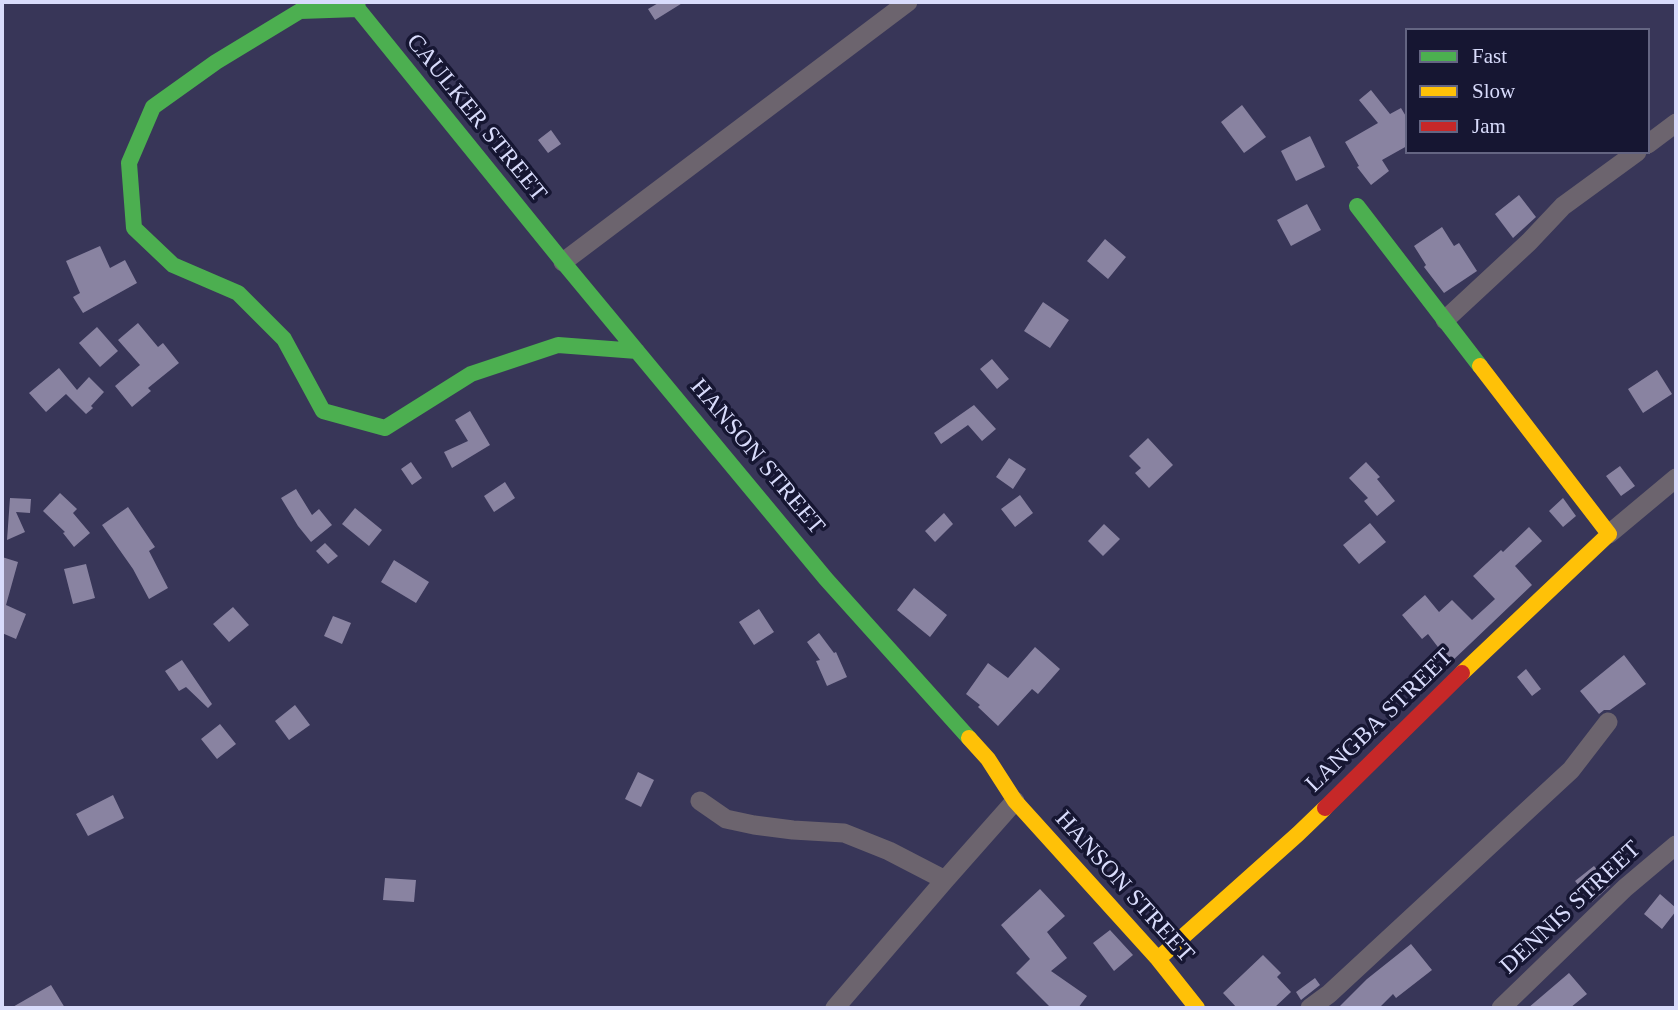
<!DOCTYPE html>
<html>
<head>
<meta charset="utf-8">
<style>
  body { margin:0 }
  #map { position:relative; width:1678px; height:1010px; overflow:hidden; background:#383658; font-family:"Times New Roman",serif }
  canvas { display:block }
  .frame { position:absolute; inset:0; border:4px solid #d8dbfb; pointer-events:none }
  .legend { position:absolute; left:1405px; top:28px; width:245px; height:126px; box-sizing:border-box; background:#161632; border:2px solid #646582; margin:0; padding:9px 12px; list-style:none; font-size:21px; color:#d8dbfb }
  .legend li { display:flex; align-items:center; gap:14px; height:35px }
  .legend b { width:35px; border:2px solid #646582 }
</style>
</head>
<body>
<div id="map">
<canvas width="1678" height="1010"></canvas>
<div class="frame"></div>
<ul class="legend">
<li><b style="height:9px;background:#4caf50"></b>Fast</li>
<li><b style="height:9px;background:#ffc107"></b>Slow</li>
<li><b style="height:9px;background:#c62828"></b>Jam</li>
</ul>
</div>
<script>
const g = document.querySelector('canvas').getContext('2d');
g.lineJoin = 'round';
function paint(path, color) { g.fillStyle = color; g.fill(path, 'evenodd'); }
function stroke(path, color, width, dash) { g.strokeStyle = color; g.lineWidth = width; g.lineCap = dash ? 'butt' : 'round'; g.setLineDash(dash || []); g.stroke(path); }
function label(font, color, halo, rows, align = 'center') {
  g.font = font + ' "Times New Roman",serif'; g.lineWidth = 7; g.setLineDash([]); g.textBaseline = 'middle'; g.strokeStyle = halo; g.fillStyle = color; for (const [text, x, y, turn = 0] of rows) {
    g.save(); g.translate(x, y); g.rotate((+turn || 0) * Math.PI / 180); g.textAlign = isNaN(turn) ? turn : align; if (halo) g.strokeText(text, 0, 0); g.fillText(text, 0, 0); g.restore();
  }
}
paint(new Path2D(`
  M 660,2 L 684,2 L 655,20 L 648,9 Z
  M 1371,90 L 1390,114 L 1401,108 L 1407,118 L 1407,146 L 1382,160 L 1389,171 L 1371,185 L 1357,167 L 1359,166 L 1345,142 L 1378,123 L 1359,100 Z
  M 1242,105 L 1266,137 L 1244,153 L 1221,122 Z
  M 551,130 L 561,144 L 548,153 L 538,140 Z
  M 1310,136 L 1325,167 L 1296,181 L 1281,151 Z
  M 1519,195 L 1536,217 L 1513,238 L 1495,214 Z
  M 1307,204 L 1321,230 L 1291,246 L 1277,220 Z
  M 1442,227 L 1454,246 L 1459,243 L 1477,271 L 1444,293 L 1424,267 L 1426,265 L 1414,246 Z
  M 1105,239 L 1126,257 L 1108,279 L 1087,261 Z
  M 100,246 L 110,268 L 125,260 L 137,283 L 83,313 L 73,297 L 80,293 L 66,261 Z
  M 1043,302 L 1069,320 L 1050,348 L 1024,331 Z
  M 138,323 L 158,347 L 163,343 L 179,363 L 148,388 L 151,391 L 132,407 L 115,386 L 140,365 L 118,340 Z
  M 97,327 L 118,351 L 100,367 L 79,343 Z
  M 992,359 L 1009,379 L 997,389 L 980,369 Z
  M 59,368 L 77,390 L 89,377 L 104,392 L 91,406 L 93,408 L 86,414 L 66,394 L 46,412 L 29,393 Z
  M 1657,370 L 1672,394 L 1643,413 L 1628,389 Z
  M 974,405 L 996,429 L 982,441 L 968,425 L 941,444 L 934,433 Z
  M 470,411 L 490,445 L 452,468 L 444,452 L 468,441 L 455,420 Z
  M 1148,438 L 1173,465 L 1149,488 L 1135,473 L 1141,468 L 1129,456 Z
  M 1009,458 L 1026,469 L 1013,489 L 996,477 Z
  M 411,462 L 422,478 L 412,485 L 401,469 Z
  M 1366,462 L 1380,477 L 1377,479 L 1395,501 L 1377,516 L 1364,501 L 1368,498 L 1349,478 Z
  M 1620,466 L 1635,486 L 1621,496 L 1606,476 Z
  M 505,482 L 515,498 L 494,512 L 484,496 Z
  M 296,489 L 312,515 L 319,509 L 332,525 L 311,542 L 298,526 L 281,498 Z
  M 60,493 L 77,509 L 73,513 L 90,533 L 74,547 L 63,533 L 65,532 L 43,511 Z
  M 1020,495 L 1033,513 L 1015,527 L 1001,509 Z
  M 10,498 L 31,499 L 30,513 L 16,512 L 25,532 L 7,540 Z
  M 1563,498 L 1576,516 L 1563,527 L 1549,511 Z
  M 128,507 L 155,547 L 149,551 L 168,588 L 149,599 L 133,569 L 102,525 Z
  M 355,508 L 382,530 L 369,546 L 342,524 Z
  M 944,513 L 953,524 L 935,542 L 925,531 Z
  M 1370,523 L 1386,542 L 1359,564 L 1343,545 Z
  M 1104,524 L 1120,539 L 1103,556 L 1088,541 Z
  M 1529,527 L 1542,541 L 1515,566 L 1532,585 L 1450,663 L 1428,634 L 1422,639 L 1402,615 L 1425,595 L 1439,612 L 1452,600 L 1472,620 L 1495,599 L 1473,576 L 1501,550 L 1503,552 Z
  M 325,543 L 338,556 L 328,564 L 316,551 Z
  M 2,557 L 18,562 L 6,605 L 26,614 L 16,639 L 2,633 Z
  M 394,560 L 429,582 L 416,603 L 381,582 Z
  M 86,564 L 95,598 L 73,604 L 64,569 Z
  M 914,588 L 947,615 L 930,637 L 897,610 Z
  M 233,607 L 249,625 L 229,642 L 213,624 Z
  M 759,609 L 774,632 L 754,645 L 739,622 Z
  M 333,616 L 351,623 L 342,644 L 324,636 Z
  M 819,633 L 834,653 L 836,652 L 847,677 L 827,686 L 816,661 L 820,660 L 807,642 Z
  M 1035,647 L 1060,669 L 1038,694 L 1032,689 L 998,726 L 978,707 L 980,705 L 966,694 L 988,663 L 1008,678 Z
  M 1624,655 L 1646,684 L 1610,710 L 1604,710 L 1599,714 L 1580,691 Z
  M 182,660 L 212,704 L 208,708 L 186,687 L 179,691 L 165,671 Z
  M 1526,669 L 1541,689 L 1532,696 L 1517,677 Z
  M 295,705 L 310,725 L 289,740 L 275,721 Z
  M 220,724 L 236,744 L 217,759 L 201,739 Z
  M 638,772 L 654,780 L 641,807 L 625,799 Z
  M 113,795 L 124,818 L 88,836 L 76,814 Z
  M 1594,866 L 1610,886 L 1592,902 L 1575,881 Z
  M 385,878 L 416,880 L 414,902 L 383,900 Z
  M 1040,889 L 1065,916 L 1047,932 L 1067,958 L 1051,971 L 1087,996 L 1078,1008 L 1051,1008 L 1016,973 L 1030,959 L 1001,925 Z
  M 1660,894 L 1676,908 L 1676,911 L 1662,929 L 1644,914 Z
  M 1110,930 L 1133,955 L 1114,971 L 1093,943 Z
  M 1411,944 L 1432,970 L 1396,998 L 1393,994 L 1379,1008 L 1338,1008 L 1367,979 Z
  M 1263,955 L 1281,973 L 1277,977 L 1291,992 L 1274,1008 L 1237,1008 L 1223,993 Z
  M 1569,973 L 1587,994 L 1570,1008 L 1528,1008 Z
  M 1315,978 L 1320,985 L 1301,1000 L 1296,992 Z
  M 51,985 L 65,1008 L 11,1008 Z`), '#8983a1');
stroke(new Path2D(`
  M 1648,144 L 1676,123
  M 563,262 L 908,2
  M 1445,320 L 1529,242 L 1563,206 L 1637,152
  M 1609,534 L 1676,478
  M 700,801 L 726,819 L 754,825 L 793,830 L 844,833 L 889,851 L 945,880
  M 835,1008 L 945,880 L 1015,801
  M 1310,1008 L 1329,994 L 1571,770 L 1608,722
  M 1501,1008 L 1625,888 L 1676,845`), '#6c646e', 19);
stroke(new Path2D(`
  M 357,2 L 358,9 L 563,262 L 826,579 L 969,738
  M 358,9 L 300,11 L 216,62 L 153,107 L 129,163 L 134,228 L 173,265 L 238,293 L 284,339 L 323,411 L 385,428 L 471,374 L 558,345 L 637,351
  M 1357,206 L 1480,366`), '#4caf50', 16);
stroke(new Path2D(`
  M 1462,673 L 1609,534 L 1480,366
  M 969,738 L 988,759 L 1015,801 L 1158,959 L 1197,1008
  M 1158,959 L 1298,834 L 1325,808`), '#ffc107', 16);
stroke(new Path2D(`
  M 1325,808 L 1462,673`), '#c62828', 16);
label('24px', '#d8dbfb', '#161632', [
  ["CAULKER STREET",476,118,51],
  ["HANSON STREET",757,457,50],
  ["LANGBA STREET",1380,721,-44],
  ["HANSON STREET",1124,887,48],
  ["DENNIS STREET",1571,908,-43]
]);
</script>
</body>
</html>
